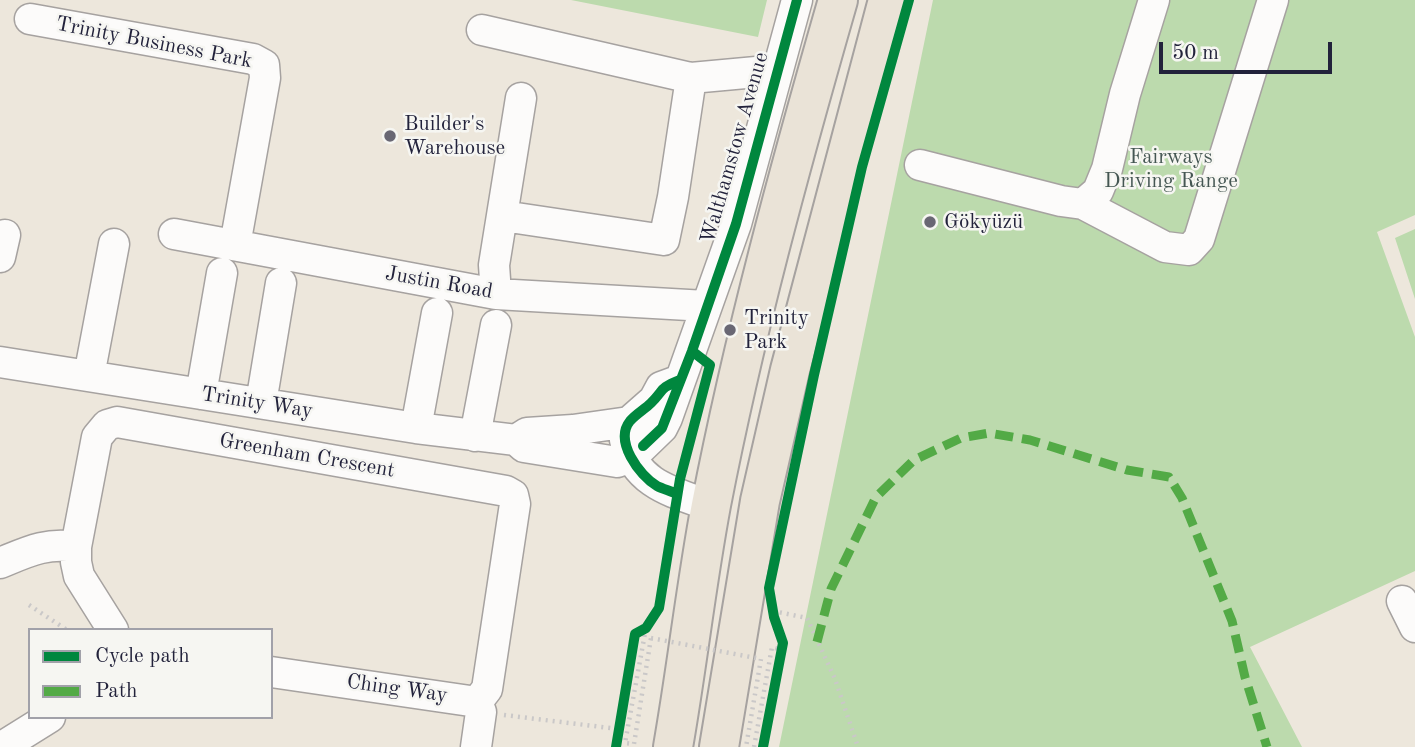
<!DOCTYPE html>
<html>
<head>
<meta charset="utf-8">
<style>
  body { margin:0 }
  #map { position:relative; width:1415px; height:747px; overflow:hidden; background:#ede7dc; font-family:"Old Standard TT",serif }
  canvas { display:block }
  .legend { position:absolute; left:28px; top:628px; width:245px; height:91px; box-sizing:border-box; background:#f6f6f2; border:2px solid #a1a1a9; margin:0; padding:9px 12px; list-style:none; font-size:21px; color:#22223b }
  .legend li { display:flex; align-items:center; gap:14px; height:35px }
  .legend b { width:35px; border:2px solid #a1a1a9 }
  .scale { position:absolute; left:1159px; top:42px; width:173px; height:32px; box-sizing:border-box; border:4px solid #22223b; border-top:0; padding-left:9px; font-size:21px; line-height:24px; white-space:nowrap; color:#22223b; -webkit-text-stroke:5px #f6f6f2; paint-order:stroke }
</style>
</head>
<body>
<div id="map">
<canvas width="1415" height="747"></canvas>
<ul class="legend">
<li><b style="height:9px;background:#00873e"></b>Cycle path</li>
<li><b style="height:9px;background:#53aa46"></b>Path</li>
</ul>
<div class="scale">50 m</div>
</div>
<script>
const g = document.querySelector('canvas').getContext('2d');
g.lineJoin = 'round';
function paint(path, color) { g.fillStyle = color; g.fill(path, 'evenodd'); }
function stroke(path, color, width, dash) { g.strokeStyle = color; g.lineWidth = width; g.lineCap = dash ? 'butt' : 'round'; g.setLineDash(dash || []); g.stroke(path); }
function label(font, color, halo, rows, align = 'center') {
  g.font = font + ' "Old Standard TT",serif'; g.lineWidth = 5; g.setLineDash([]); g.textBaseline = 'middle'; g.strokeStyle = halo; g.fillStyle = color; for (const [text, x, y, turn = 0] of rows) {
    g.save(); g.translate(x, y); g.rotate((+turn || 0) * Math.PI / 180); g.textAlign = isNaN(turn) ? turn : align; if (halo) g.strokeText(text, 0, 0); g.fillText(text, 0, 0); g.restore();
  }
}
paint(new Path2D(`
  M 571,0 L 767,0 L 758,37 Z
  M 933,0 L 1415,0 L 1415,215 L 1377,232 L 1415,337 L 1415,571 L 1250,647 L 1302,747 L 779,747 Z
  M 1415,229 L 1415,299 L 1395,238 Z`), '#bcdaad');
const minor = new Path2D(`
  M 30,19 L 253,59 L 264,65 L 265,78 L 235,245
  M 482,30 L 691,78
  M 920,165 L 1061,201 L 1083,204 L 1098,191 L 1107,169 L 1125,94 L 1154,0
  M 1083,204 L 1165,247 L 1189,250 L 1199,239 L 1273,0
  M 503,216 L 664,240 L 673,197 L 691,78 L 778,70
  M 174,234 L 496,294 L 706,306
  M 0,257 L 5,235
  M 496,294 L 494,265 L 521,98
  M 0,362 L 416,428 L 516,440 L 527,433 L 573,430 L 629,422 L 654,400 L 661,387 L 680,380
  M 89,376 L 114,244
  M 201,394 L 222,273
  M 261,403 L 281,283
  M 416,428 L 437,313
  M 475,436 L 496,325
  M 516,440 L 524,447 L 617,462 L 632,457 L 662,428 L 667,418 L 736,224 L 797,0
  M 625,440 C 636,485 673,492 711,506
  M 0,563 C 27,552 46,542 76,547
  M 1402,601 L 1415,627
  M 113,630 L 79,576 L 76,562 L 76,547 L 97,437 L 107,425 L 117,422 L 506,491 L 513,495 L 515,504 L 487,689 L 477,702
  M 271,672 L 477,702 L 481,712 L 476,747
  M 2,747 L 50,717`);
const highway = new Path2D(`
  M 673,747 C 687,667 696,585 711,505 C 744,335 790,167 838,0
  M 719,747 L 760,501 L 790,370 L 888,0`);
stroke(minor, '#a6a2a0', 33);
stroke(highway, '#a6a2a0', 42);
stroke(new Path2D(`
  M 29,605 L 67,630
  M 773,611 L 807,618 L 835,679 L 858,747
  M 646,628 L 625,743 L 634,744 L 651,638
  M 504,715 L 618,729
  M 754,747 L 772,647 L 781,650`), '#cac8c8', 4.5, [2, 5]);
stroke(minor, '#fcfbfa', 30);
stroke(highway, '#eae3d7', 38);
stroke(new Path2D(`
  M 651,638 L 761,659 L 746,747`), '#cac8c8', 4.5, [2, 5]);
stroke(new Path2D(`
  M 817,642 L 831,589 L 876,497 L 914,460 L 961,438 L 989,433 L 1030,440 L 1127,470 L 1169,477 L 1182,498 L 1232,621 L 1245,677 L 1267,747`), '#53aa46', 9, [18, 9]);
stroke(new Path2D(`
  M 643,446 L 662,428 L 692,351 L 736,224 L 797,0
  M 677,494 C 671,491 663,489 657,486 C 639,475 614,441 630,421 C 636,414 645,409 651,403 C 665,389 658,389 680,380
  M 616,747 L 635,634 L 646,628 L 659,608 L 680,479 L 710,365 L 692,351
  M 763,747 L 783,643 L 774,617 L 769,588 L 814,375 L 862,167 L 909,0`), '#00873e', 10);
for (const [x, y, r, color] of [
  [390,136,7,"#696773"],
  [930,222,7,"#696773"],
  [730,330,7,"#696773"]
]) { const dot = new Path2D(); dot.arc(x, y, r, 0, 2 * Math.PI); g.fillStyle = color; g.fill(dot); stroke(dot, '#f6f6f2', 2.5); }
label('21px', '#22223b', '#f6f6f2', [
  ["Trinity Business Park",154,43,11],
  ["Walthamstow Avenue",735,148,-74],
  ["Justin Road",439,283,10],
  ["Trinity Way",257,403,9],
  ["Greenham Crescent",307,456,10],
  ["Ching Way",397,689,8]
]);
label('21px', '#22223b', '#f6f6f2', [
  ["Builder's",404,124],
  ["Warehouse",404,148],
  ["Gökyüzü",944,222],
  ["Trinity",744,318],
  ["Park",744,342]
], 'left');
label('21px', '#445652', '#f6f6f2', [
  ["Fairways",1171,157],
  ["Driving Range",1171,181]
]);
</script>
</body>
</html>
